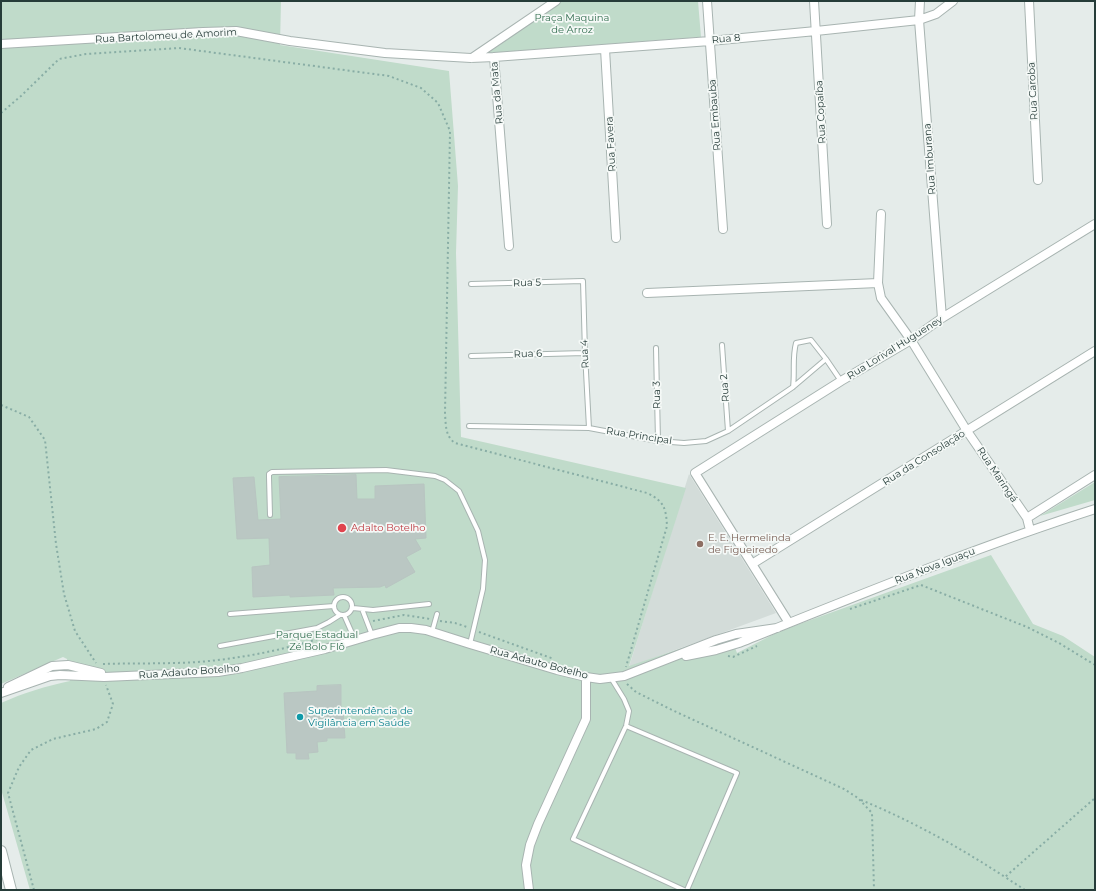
<!DOCTYPE html>
<html>
<head>
<meta charset="utf-8">
<style>
  body { margin:0 }
  #map { position:relative; width:1096px; height:891px; overflow:hidden; background:#e5ecea; font-family:Montserrat,sans-serif }
  canvas { display:block }
  .frame { position:absolute; inset:0; border:2px solid #263c39; pointer-events:none }
</style>
</head>
<body>
<div id="map">
<canvas width="1096" height="891"></canvas>
<div class="frame"></div>
</div>
<script>
const g = document.querySelector('canvas').getContext('2d');
g.lineJoin = 'round';
function paint(path, color) { g.fillStyle = color; g.fill(path, 'evenodd'); }
function stroke(path, color, width, dash) { g.strokeStyle = color; g.lineWidth = width; g.lineCap = dash ? 'butt' : 'round'; g.setLineDash(dash || []); g.stroke(path); }
function label(font, color, halo, rows, align = 'center') {
  g.font = font + ' Montserrat,sans-serif'; g.lineWidth = 3.5; g.setLineDash([]); g.textBaseline = 'middle'; g.strokeStyle = halo; g.fillStyle = color; for (const [text, x, y, turn = 0] of rows) {
    g.save(); g.translate(x, y); g.rotate((+turn || 0) * Math.PI / 180); g.textAlign = isNaN(turn) ? turn : align; if (halo) g.strokeText(text, 0, 0); g.fillText(text, 0, 0); g.restore();
  }
}
paint(new Path2D(`
  M 689,474 L 776,613 L 629,667 Z`), '#d3dcd9');
paint(new Path2D(`
  M 1,1 L 281,1 L 280,45 L 449,71 L 458,186 L 456,253 L 461,437 L 686,488 L 629,666 L 729,632 L 737,653 L 780,631 L 991,555 L 1033,624 L 1063,636 L 1095,657 L 1095,890 L 30,890 L 1,789 L 1,703 C 23,693 46,686 70,681 L 67,659 L 63,657 L 1,684 Z
  M 562,1 L 698,1 L 701,37 L 488,53 Z
  M 1095,482 L 1095,500 L 1040,516 Z`), '#c0dbca');
const building = new Path2D(`
  M 356,475 L 357,499 L 375,499 L 375,486 L 424,484 L 426,538 L 415,539 L 421,549 L 406,557 L 415,572 L 386,588 L 385,585 L 380,587 L 333,588 L 334,595 L 290,597 L 290,595 L 253,597 L 252,567 L 270,565 L 269,538 L 237,539 L 233,478 L 254,477 L 258,520 L 281,519 L 279,477 Z
  M 341,685 L 341,710 L 343,710 L 345,738 L 327,738 L 327,741 L 317,742 L 318,752 L 308,753 L 309,759 L 296,759 L 296,753 L 287,753 L 284,693 L 317,691 L 317,686 Z`);
paint(building, '#bac7c3');
stroke(building, '#b8c5c1', 1);
const service = new Path2D(`
  M 471,284 L 583,281 L 585,353 L 589,428
  M 722,345 L 728,431
  M 656,348 L 658,441
  M 471,356 L 585,353
  M 793,387 C 795,372 792,358 796,343 L 811,340 L 826,359 L 841,381
  M 469,426 L 589,428 L 658,441 L 684,443 L 706,441 L 728,431 L 793,387 L 826,359
  M 270,515 L 269,477 L 269,474 L 272,472 L 386,470 L 435,476 L 445,480 L 459,491 L 478,531 L 485,560 L 483,589 L 470,644
  M334 606a9 9 0 1 1 18 0a9 9 0 1 1-18 0Z
  M 353,608 L 373,610 L 429,604
  M 362,609 L 372,635
  M 230,614 L 334,606
  M 344,615 L 355,640
  M 432,632 L 437,614
  M 220,646 L 317,628 L 329,622 L 340,615
  M 611,678 L 624,699 L 629,711 L 626,726 L 573,839 L 684,890
  M 626,726 L 737,773 L 687,890`);
const minor = new Path2D(`
  M 707,1 L 723,229
  M 814,1 L 827,224
  M 920,1 L 919,20 L 942,318
  M 1029,1 L 1038,180
  M 1,44 L 203,32 L 236,31 L 290,41 L 385,53 L 471,58 L 494,57 L 710,41 L 816,31 L 919,20 L 936,14 L 953,1
  M 605,49 L 616,238
  M 494,57 L 509,246
  M 472,58 L 556,1
  M 881,214 L 878,283 L 881,298 L 911,340 L 967,431 L 1027,518 L 1030,530
  M 647,293 L 878,283
  M 1027,518 L 1095,475
  M 752,564 L 1095,351
  M 789,623 L 695,473 L 841,381 L 911,340 L 942,318 L 1095,224
  M 686,656 L 716,650 L 739,643 C 857,596 974,548 1095,509
  M 8,687 L 52,666 L 68,665 L 101,673
  M 1,693 L 50,676 L 60,675 L 104,677 L 218,672 L 242,668 L 325,649 L 372,635 L 399,628 L 411,628 L 426,630 L 470,644 L 557,670 L 586,677 L 600,679 L 624,676 L 716,640 L 736,634 L 777,628
  M 529,890 L 526,865 L 530,845 L 538,824 L 586,719 L 586,677`);
const tertiary = new Path2D(`
  M 1,851 L 11,890`);
stroke(service, '#a8b4b1', 6);
stroke(minor, '#a8b4b1', 10);
stroke(tertiary, '#a8b4b1', 12);
stroke(new Path2D(`
  M 1,113 L 21,96 L 59,59 L 86,54 L 179,48 L 389,76 L 421,88 L 438,103 L 450,131 L 445,414 C 446,425 445,436 455,443 L 647,493 C 664,501 666,508 667,526 L 626,667
  M 1,405 L 29,417 L 45,440 L 56,544 L 64,594 L 75,631 L 96,663
  M 850,609 L 921,585 L 1027,627 L 1059,643 L 1095,665
  M 373,621 L 404,615 L 430,619
  M 440,621 L 455,623 L 467,627
  M 479,632 L 554,659
  M 728,656 L 733,657 L 757,646
  M 103,664 C 134,663 166,664 198,662 C 248,658 298,647 344,630
  M 627,684 L 636,692 L 672,710 L 844,789 L 858,798 L 872,813 L 874,890
  M 861,800 C 912,821 959,847 1005,877
  M 34,890 L 8,793 L 19,767 L 31,750 L 53,739 L 96,729 L 107,722 L 113,704 L 106,685
  M 1025,890 L 1005,877 L 1095,798`), '#88ada5', 2, [2, 3]);
stroke(service, '#fff', 4);
stroke(minor, '#fff', 8);
stroke(tertiary, '#fff', 10);
for (const [x, y, r, color] of [
  [342,528,5,"#e0444e"],
  [700,544,4,"#8d6e63"],
  [300,717,4,"#0f9aa8"]
]) { const dot = new Path2D(); dot.arc(x, y, r, 0, 2 * Math.PI); g.fillStyle = color; g.fill(dot); stroke(dot, '#f5f9f7', 1.5); }
label('10px', '#346f51', '#f5f9f7', [
  ["Praça Maquina",572,18],
  ["de Arroz",572,30],
  ["Parque Estadual",317,635],
  ["Zé Bolo Flô",317,647]
]);
label('10px', '#263c39', '#f5f9f7', [
  ["Rua Bartolomeu de Amorim",166,36,-3],
  ["Rua 8",726,39,-5],
  ["Rua Caroba",1033,91,-93],
  ["Rua da Mata",497,93,-95],
  ["Rua Copaíba",821,112,-93],
  ["Rua Embauba",715,115,-94],
  ["Rua Favera",611,144,-93],
  ["Rua Imburana",930,159,-94],
  ["Rua 5",527,283,-2],
  ["Rua Lorival Hugueney",895,348,-32],
  ["Rua 6",528,354,-2],
  ["Rua 4",585,354,-93],
  ["Rua 2",725,388,-94],
  ["Rua 3",657,395,-91],
  ["Rua Principal",639,436,9],
  ["Rua da Consolação",924,458,-32],
  ["Rua Maringá",997,475,56],
  ["Rua Nova Iguaçu",935,566,-21],
  ["Rua Adauto Botelho",539,663,15],
  ["Rua Adauto Botelho",189,672,-4]
]);
label('10px', '#be3a42', '#f5f9f7', [
  ["Adalto Botelho",351,528]
], 'left');
label('10px', '#785e54', '#f5f9f7', [
  ["E. E. Hermelinda",708,538],
  ["de Figueiredo",708,550]
], 'left');
label('10px', '#0d838f', '#f5f9f7', [
  ["Superintendência de",308,711],
  ["Vigilância em Saúde",308,723]
], 'left');
</script>
</body>
</html>
